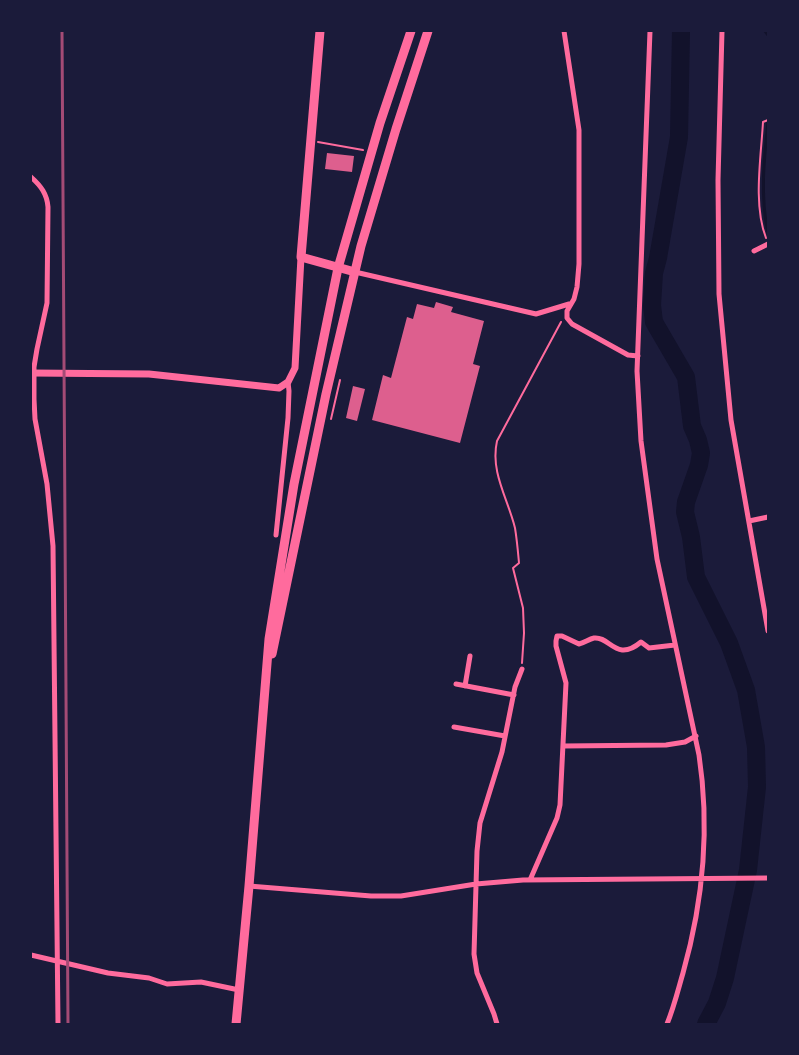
<!DOCTYPE html>
<html>
<head>
<meta charset="utf-8">
<style>
  body { margin:0 }
  #map { position:relative; width:799px; height:1055px; overflow:hidden; background:#1b1b3a; font-family:"Times New Roman",serif }
  canvas { display:block }
  .frame { position:absolute; inset:0; border:32px solid #1b1b3a; pointer-events:none }
</style>
</head>
<body>
<div id="map">
<canvas width="799" height="1055"></canvas>
<div class="frame"></div>
</div>
<script>
const g = document.querySelector('canvas').getContext('2d');
g.lineJoin = 'round';
function stroke(path, color, width, dash) { g.strokeStyle = color; g.lineWidth = width; g.lineCap = dash ? 'butt' : 'round'; g.setLineDash(dash || []); g.stroke(path); }
function paint(path, color) { g.fillStyle = color; g.fill(path, 'evenodd'); }
stroke(new Path2D(`
  M 765,31 L 768,35
  M 768,122 C 764,159 760,196 768,233`), '#12122b', 3);
stroke(new Path2D(`
  M 681,31 L 679,137 L 658,258 L 654,273 L 652,305 L 654,322 L 686,377 L 692,426 L 698,440 L 701,453 L 699,465 L 686,502 L 685,512 L 691,537 L 696,577 L 729,643 L 746,690 L 756,747 L 757,787 L 748,870 L 725,978 L 717,1003 L 706,1024`), '#12122b', 18);
paint(new Path2D(`
  M 327,153 L 354,156 L 352,172 L 325,169 Z
  M 436,302 L 453,307 L 451,312 L 484,321 L 473,364 L 480,366 L 460,443 L 372,420 L 383,375 L 391,378 L 407,317 L 413,319 L 417,304 L 434,308 Z
  M 353,386 L 365,389 L 357,421 L 346,418 Z`), '#dd5f8e');
stroke(new Path2D(`
  M 318,142 L 363,150
  M 766,238 C 753,204 761,158 763,122 L 768,120
  M 331,419 L 340,380
  M 522,663 L 524,633 L 523,608 L 513,568 L 519,563 C 518,552 517,540 515,528 C 508,499 490,472 497,441 L 561,322`), '#ff6b9d', 2);
stroke(new Path2D(`
  M 564,31 L 579,130 L 579,264 L 577,287 L 574,299 L 567,311 L 567,318 L 572,324 L 628,355 L 638,356
  M 650,31 L 637,371 L 641,441 L 657,559 L 699,755 C 710,828 703,902 683,973 C 678,990 674,1007 667,1024
  M 722,31 L 718,180 L 719,294 L 731,420 L 768,631
  M 31,177 C 41,186 47,194 48,207 L 47,303 L 37,349 L 34,367 L 34,399 L 35,419 L 47,484 L 53,546 L 58,1024
  M 754,251 L 768,244
  M 355,272 L 536,314 L 569,304
  M 749,521 L 768,517
  M 276,535 L 288,418 L 289,391 L 288,382
  M 456,684 L 514,695
  M 465,686 L 470,656
  M 454,727 L 505,736
  M 563,746 L 666,745 L 685,742 L 696,736
  M 530,880 L 557,818 L 560,805 L 566,683 L 556,646 L 556,641 L 557,636 L 562,636 L 579,644 C 584,643 589,639 594,638 C 610,636 616,663 641,642 L 649,648 L 675,645
  M 249,886 L 371,896 L 401,896 L 476,884 L 523,880 L 768,878
  M 31,955 L 108,973 L 149,978 L 167,984 L 201,982 L 239,990
  M 497,1024 L 494,1014 L 477,973 L 474,954 L 477,851 L 480,823 L 502,752 L 515,687 L 522,669`), '#ff6b9d', 5);
stroke(new Path2D(`
  M 31,373 L 149,374 L 279,388 L 288,382 L 295,368 L 301,257`), '#ff6b9d', 7);
stroke(new Path2D(`
  M 320,31 L 301,257 L 355,272`), '#ff6b9d', 9);
stroke(new Path2D(`
  M 272,654 L 326,394 L 361,246 L 396,129 L 428,31
  M 236,1024 L 249,886 L 269,639 L 294,484 L 338,268 L 380,123 L 411,31`), '#ff6b9d', 9);
stroke(new Path2D(`
  M 62,31 L 68,1024`), '#a44b75', 3);
</script>
</body>
</html>
